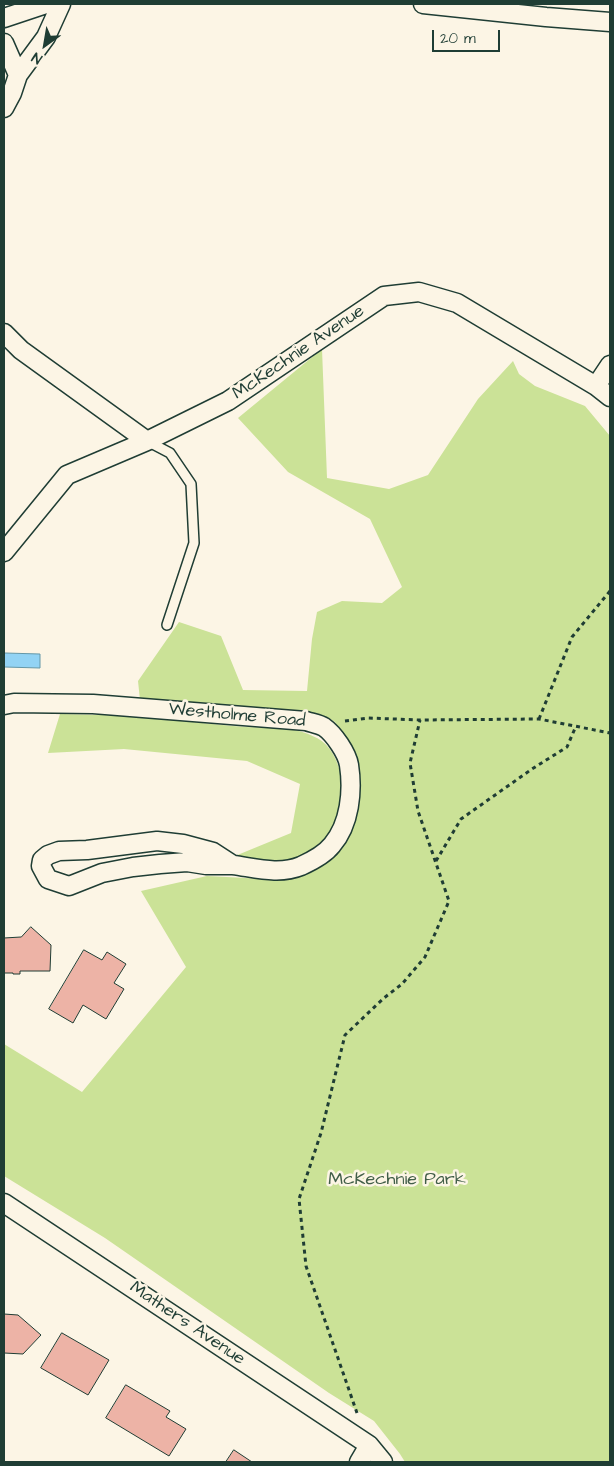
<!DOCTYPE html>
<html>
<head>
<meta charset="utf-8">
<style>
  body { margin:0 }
  #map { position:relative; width:614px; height:1466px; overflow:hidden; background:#fcf5e5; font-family:"Architects Daughter",sans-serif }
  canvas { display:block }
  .frame { position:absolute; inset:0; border:5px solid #1f3d34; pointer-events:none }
  .north { position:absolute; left:20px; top:20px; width:50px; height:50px; -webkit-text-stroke:4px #fcf5e5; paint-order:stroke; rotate:212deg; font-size:14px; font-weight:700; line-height:20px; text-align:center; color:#1f3d34 }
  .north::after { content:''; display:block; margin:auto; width:18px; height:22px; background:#1f3d34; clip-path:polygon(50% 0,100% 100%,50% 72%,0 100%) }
  .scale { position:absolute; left:432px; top:30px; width:68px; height:22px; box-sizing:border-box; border:2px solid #1f3d34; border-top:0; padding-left:6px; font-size:15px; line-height:18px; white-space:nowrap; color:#1f3d34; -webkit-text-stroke:4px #fcf5e5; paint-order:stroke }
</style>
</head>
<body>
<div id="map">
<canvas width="614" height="1466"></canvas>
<div class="frame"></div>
<div class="north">N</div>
<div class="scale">20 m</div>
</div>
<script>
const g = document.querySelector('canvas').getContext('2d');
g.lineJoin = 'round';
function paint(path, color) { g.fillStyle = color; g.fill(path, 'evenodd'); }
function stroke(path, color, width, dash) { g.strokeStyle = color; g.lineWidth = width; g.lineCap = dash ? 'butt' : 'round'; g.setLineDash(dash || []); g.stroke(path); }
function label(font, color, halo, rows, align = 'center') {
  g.font = font + ' "Architects Daughter",sans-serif'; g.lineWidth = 5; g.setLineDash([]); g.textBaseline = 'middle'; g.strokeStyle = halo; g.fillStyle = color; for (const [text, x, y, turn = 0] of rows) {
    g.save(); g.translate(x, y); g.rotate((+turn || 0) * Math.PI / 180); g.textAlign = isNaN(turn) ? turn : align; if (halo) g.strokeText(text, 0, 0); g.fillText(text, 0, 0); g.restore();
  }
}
paint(new Path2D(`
  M 322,349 L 327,478 L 389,489 L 428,475 L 478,399 L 513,361 L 519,374 L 535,386 L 585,406 L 610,436 L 610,1462 L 405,1462 L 400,1454 L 374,1421 L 329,1393 L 105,1238 L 4,1176 L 4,1044 L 82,1092 L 186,967 L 141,891 L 207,876 L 285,880 L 314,869 L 336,854 L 351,826 L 345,740 L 335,722 L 327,717 L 299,713 L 140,700 L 138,681 L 179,622 L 221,636 L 243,690 L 307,691 L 312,639 L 317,612 L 342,601 L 382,603 L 402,587 L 370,519 L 288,472 L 238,418 Z
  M 60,714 C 87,715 114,715 140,716 C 176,719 211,725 246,727 C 271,728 294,726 317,738 C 344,752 349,802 336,827 C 329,839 309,856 295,860 C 275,866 255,860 235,856 L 291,833 L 300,784 L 247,761 L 124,749 L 48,753 Z`), '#cbe297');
const water = new Path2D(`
  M 5,653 L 40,654 L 40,668 L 4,667 Z`);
paint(water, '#92d3f4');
stroke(water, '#6497a7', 1);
const building = new Path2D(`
  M 31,927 L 51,945 L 50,971 L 20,971 L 20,974 L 13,974 L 13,973 L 4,973 L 4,938 L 21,937 Z
  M 84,950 L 102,960 L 107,952 L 126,964 L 114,983 L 124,989 L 106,1019 L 83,1005 L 73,1023 L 49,1009 Z
  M 4,1314 L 18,1315 L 41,1335 L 23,1354 L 4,1353 Z
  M 62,1333 L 109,1360 L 88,1395 L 41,1368 Z
  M 126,1385 L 170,1411 L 166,1417 L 186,1429 L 169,1456 L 106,1418 Z
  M 234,1450 L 252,1462 L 226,1462 Z`);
paint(building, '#edb3a6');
stroke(building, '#1f3d34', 1);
const lane = new Path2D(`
  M 147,441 L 170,453 L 191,484 L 194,543 L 167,625`);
const street = new Path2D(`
  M 423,4 L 546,17 L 610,22
  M 4,18 L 46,4
  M 4,43 L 18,75
  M 4,108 L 12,93 L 18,75 L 46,37 L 61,4
  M 4,333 L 21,350 L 147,441 L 228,401 L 384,296 L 419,292 L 457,303 L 596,386 L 610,397
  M 596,386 L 610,365
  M 4,552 L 67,475 L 147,441
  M 4,705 L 14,703 L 93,704 L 306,721 C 312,723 319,724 324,727 C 334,734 347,753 349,765 C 353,791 350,824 332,845 C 325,854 312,861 301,866 C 279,875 256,868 233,865
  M 157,841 L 183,844 L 213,852 L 233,865 L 206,865 L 187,862 L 160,864 L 133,867 L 102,873 L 69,886 L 48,879 L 41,866 L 42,860 L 48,855 L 59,851 L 87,850 Z
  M 4,1203 L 369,1445 L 383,1462
  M 359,1462 L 369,1445`);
stroke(lane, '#1f3d34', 12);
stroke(street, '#1f3d34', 21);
stroke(new Path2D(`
  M 539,719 L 572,637 L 610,591
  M 345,721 L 368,718 L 420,720 L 539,719 L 610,733
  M 436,861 L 461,819 L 532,769 L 567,747 L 576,726
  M 357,1413 L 306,1266 L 299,1199 L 321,1133 L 345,1035 L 384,998 L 402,984 L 425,957 L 449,901 L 418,811 L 410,763 L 420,720`), '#1f3d34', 3, [4, 4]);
stroke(lane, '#fcf5e5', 9);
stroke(street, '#fcf5e5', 18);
label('18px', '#1f3d34', '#fcf5e5', [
  ["McKechnie Avenue",299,353,-34],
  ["Westholme Road",237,716,5],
  ["Mathers Avenue",187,1324,34]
]);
label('18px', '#415e48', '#fcf5e5', [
  ["McKechnie Park",397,1180]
]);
</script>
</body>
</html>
